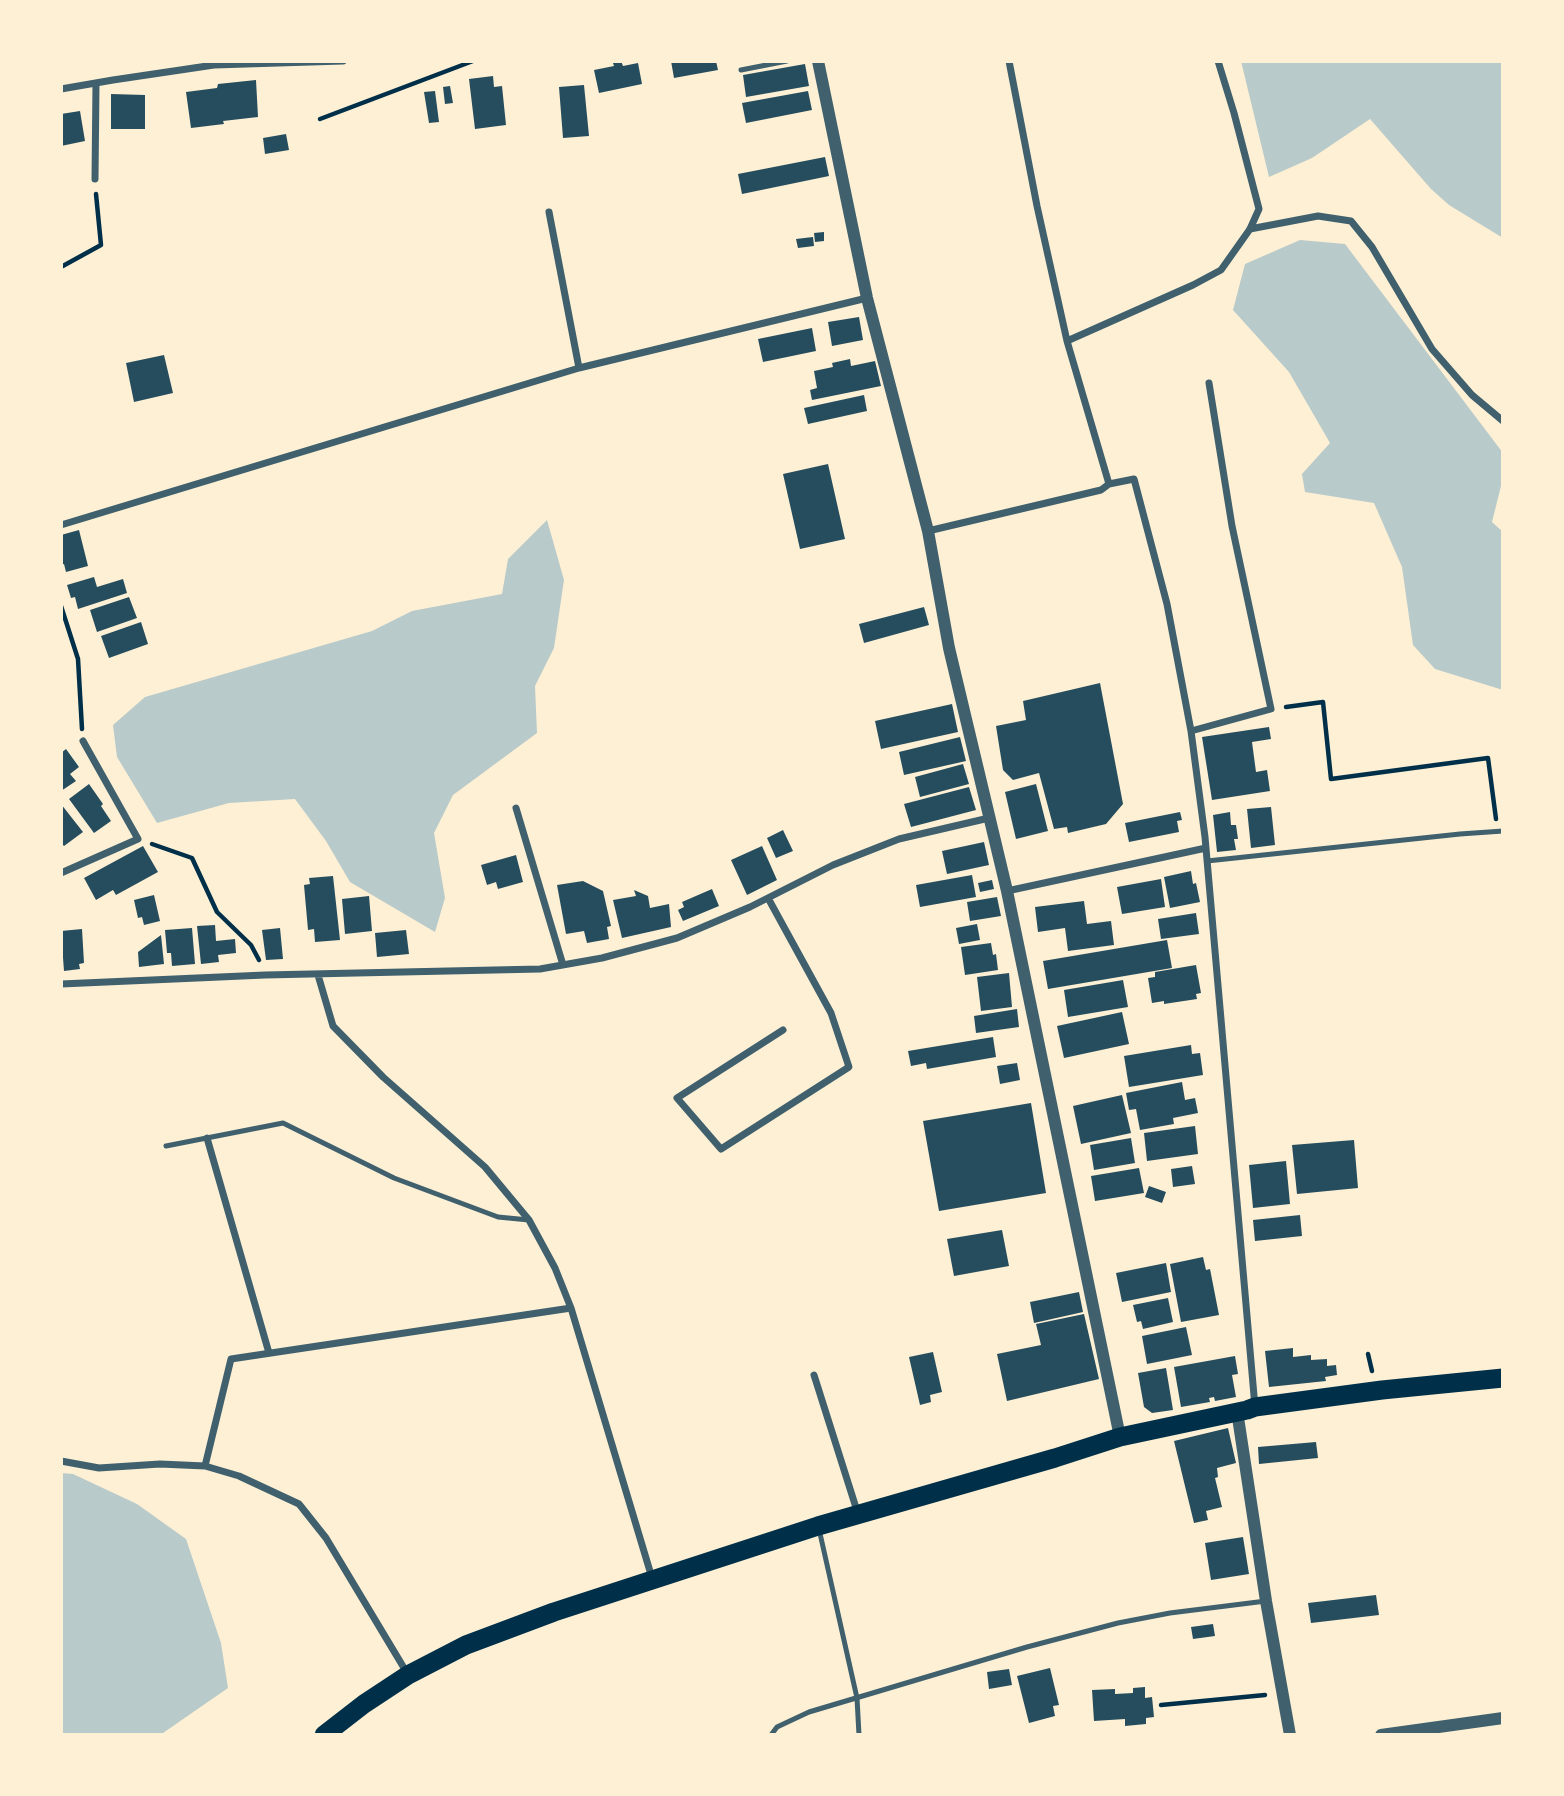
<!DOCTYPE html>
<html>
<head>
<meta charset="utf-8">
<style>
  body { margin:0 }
  #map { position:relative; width:1564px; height:1796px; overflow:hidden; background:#fdf0d5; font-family:Poppins,sans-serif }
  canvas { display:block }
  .frame { position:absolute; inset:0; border:63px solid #fdf0d5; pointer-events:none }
</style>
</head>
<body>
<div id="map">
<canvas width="1564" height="1796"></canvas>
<div class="frame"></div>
</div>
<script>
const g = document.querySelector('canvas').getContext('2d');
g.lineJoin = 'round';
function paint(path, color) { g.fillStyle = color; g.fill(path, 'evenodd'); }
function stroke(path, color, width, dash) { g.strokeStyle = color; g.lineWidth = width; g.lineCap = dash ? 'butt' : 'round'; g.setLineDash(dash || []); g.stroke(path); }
paint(new Path2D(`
  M 1241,61 L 1503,61 L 1503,238 L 1449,205 L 1431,189 L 1370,119 L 1312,158 L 1269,177 Z
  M 1300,240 L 1345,244 L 1503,453 L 1503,478 L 1492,522 L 1503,532 L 1503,690 L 1435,669 L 1413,645 L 1402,567 L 1374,503 L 1305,492 L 1302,474 L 1330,443 L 1289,372 L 1233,310 L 1245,264 Z
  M 547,520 L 564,580 L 554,648 L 535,686 L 537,733 L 453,795 L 434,833 L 445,898 L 435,932 L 350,882 L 326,841 L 295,799 L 229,803 L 157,823 L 117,757 L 113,725 L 145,697 L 372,631 L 412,611 L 502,594 L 508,559 Z
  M 61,1473 L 73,1474 L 137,1504 L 186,1539 L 221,1643 L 228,1688 L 163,1733 L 147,1735 L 61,1735 Z`), '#b9caca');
paint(new Path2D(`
  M 621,61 L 623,66 L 638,63 L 642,84 L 599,93 L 594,70 L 614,66 L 613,63 Z
  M 671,61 L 716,61 L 718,70 L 674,78 Z
  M 805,64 L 809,86 L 746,97 L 743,75 Z
  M 493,76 L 494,87 L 502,86 L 506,125 L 475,129 L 469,79 Z
  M 256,80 L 258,117 L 223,121 L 224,124 L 191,128 L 186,92 L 217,88 L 218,84 Z
  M 584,85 L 589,136 L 563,138 L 559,87 Z
  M 450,86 L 453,103 L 445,104 L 443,87 Z
  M 435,91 L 439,122 L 429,123 L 424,92 Z
  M 808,91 L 812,110 L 746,123 L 742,103 Z
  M 111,94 L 145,95 L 145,129 L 111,129 Z
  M 80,111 L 85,141 L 61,146 L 61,114 Z
  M 286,134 L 289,150 L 265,154 L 263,138 Z
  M 825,157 L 829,176 L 742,194 L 738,174 Z
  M 824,232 L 824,241 L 815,242 L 814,233 Z
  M 813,237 L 814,246 L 798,248 L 796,239 Z
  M 859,317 L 863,340 L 832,346 L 828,322 Z
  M 812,328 L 816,351 L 763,362 L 758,339 Z
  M 164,355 L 173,393 L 134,402 L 126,363 Z
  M 850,359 L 851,366 L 875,361 L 881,386 L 812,400 L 810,390 L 817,388 L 814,371 L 833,367 L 832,363 Z
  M 864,395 L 867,411 L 808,424 L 804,408 Z
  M 828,464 L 845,539 L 800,549 L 783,474 Z
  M 79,530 L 88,566 L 66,572 L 64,564 L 61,565 L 61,535 Z
  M 94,577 L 97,587 L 123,579 L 127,593 L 78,609 L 75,597 L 71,598 L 67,585 Z
  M 129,597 L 137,618 L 97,632 L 90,610 Z
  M 924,607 L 929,625 L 864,643 L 859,624 Z
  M 141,622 L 148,644 L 109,658 L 101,636 Z
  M 1100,683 L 1123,804 L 1106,824 L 1068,833 L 1067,827 L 1054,829 L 1039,773 L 1013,780 L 1003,770 L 996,726 L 1026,720 L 1023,701 Z
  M 952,704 L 958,732 L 881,749 L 875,721 Z
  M 1269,727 L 1271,739 L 1252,742 L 1256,772 L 1267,770 L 1270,791 L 1212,800 L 1202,737 Z
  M 960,737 L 966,761 L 904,775 L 899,752 Z
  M 66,749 L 79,767 L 70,774 L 76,781 L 61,791 L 61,753 Z
  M 963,764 L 969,784 L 920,797 L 915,777 Z
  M 89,784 L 103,804 L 101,806 L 111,821 L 94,833 L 69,799 Z
  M 1036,784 L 1048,831 L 1016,839 L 1005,792 Z
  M 969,787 L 976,810 L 911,827 L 904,804 Z
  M 61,804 L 83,832 L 64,846 L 61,843 Z
  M 1271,807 L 1275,845 L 1251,848 L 1247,809 Z
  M 1180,812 L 1182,820 L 1177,821 L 1179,832 L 1129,842 L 1125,823 Z
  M 1230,812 L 1231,825 L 1236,825 L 1238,839 L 1234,839 L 1236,850 L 1217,852 L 1213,815 Z
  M 783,830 L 793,851 L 776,858 L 767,838 Z
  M 984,842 L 989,865 L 947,874 L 942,851 Z
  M 143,846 L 158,872 L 116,895 L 113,890 L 96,900 L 84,878 Z
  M 762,846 L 777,880 L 747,895 L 731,860 Z
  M 516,855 L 523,882 L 498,889 L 496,882 L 487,885 L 481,865 Z
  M 1191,871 L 1193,884 L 1196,883 L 1200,902 L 1170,908 L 1164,877 Z
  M 972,875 L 976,897 L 920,907 L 916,885 Z
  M 333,876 L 340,940 L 315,942 L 314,929 L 308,930 L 304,885 L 310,884 L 309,878 Z
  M 1161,879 L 1165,907 L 1122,914 L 1117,887 Z
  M 992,880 L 994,889 L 980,892 L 978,883 Z
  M 583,881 L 603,891 L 611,926 L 607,927 L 609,939 L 587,943 L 584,931 L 566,934 L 557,885 Z
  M 712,889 L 719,906 L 683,921 L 678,910 L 684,907 L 682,902 Z
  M 634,890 L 648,896 L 650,908 L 669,904 L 671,927 L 622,938 L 613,900 L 636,896 Z
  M 154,895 L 160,921 L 144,925 L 142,917 L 138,918 L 134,900 Z
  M 369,896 L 372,931 L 345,934 L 342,899 Z
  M 997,897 L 1001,916 L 970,921 L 967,902 Z
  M 1084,901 L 1087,924 L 1111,921 L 1114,945 L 1068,951 L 1065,928 L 1038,932 L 1035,907 Z
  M 1196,913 L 1199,934 L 1161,939 L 1158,919 Z
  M 977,924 L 980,940 L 959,944 L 956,928 Z
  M 215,925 L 216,941 L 235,939 L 236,953 L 218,955 L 219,962 L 201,964 L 197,926 Z
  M 192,928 L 195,964 L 172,966 L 171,953 L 167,953 L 165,930 Z
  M 280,928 L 283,959 L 266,960 L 262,930 Z
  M 82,929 L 84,963 L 79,964 L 80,969 L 64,971 L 61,931 Z
  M 406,930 L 409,954 L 377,957 L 375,933 Z
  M 161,935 L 164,964 L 139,967 L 138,952 Z
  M 1167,940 L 1172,968 L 1048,989 L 1043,961 Z
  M 991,943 L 993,955 L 996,954 L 998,970 L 965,975 L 961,947 Z
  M 1196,965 L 1201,993 L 1196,994 L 1197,999 L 1164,1004 L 1164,1001 L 1152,1003 L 1148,978 L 1155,977 L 1155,972 Z
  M 1009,973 L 1012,1007 L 981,1011 L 977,977 Z
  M 1123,980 L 1128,1007 L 1068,1017 L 1064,990 Z
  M 1017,1009 L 1019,1027 L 976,1033 L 974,1016 Z
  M 1122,1012 L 1129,1044 L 1064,1058 L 1057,1026 Z
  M 993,1037 L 996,1057 L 927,1069 L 926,1063 L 911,1066 L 908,1051 Z
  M 1191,1045 L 1192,1054 L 1200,1053 L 1203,1075 L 1129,1087 L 1124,1056 Z
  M 1017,1063 L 1020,1080 L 1000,1084 L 997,1066 Z
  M 1182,1082 L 1185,1100 L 1195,1098 L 1198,1113 L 1173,1118 L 1174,1124 L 1140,1130 L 1136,1109 L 1129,1110 L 1126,1093 Z
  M 1122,1095 L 1131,1133 L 1081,1144 L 1073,1106 Z
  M 1031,1103 L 1046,1193 L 939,1211 L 923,1121 Z
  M 1195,1126 L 1198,1154 L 1147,1161 L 1144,1133 Z
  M 1131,1138 L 1135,1163 L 1094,1170 L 1090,1145 Z
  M 1354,1140 L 1358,1188 L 1297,1194 L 1292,1145 Z
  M 1286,1161 L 1290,1204 L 1253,1208 L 1249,1165 Z
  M 1192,1166 L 1195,1184 L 1173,1187 L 1171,1169 Z
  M 1139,1168 L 1144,1193 L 1095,1201 L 1091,1176 Z
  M 1149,1186 L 1166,1192 L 1162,1203 L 1145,1197 Z
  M 1300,1215 L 1302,1236 L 1255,1241 L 1253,1220 Z
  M 1002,1230 L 1009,1266 L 954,1276 L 947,1239 Z
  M 1203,1257 L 1206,1270 L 1210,1269 L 1219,1315 L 1181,1322 L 1170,1264 Z
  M 1166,1263 L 1171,1292 L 1122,1302 L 1116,1273 Z
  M 1079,1292 L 1083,1312 L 1034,1323 L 1030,1302 Z
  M 1168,1298 L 1173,1322 L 1143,1329 L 1141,1321 L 1137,1322 L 1133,1305 Z
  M 1084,1314 L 1099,1379 L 1007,1401 L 997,1354 L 1041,1345 L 1036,1324 Z
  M 1186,1327 L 1192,1355 L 1147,1364 L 1142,1336 Z
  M 1293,1348 L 1293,1357 L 1311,1355 L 1311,1360 L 1327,1359 L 1327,1366 L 1336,1365 L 1337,1375 L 1325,1377 L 1326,1381 L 1269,1387 L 1265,1351 Z
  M 933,1352 L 942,1392 L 930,1395 L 931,1402 L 920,1405 L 909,1357 Z
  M 1235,1356 L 1238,1374 L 1232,1375 L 1236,1397 L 1215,1401 L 1214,1397 L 1209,1398 L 1210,1402 L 1181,1407 L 1174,1367 Z
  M 1166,1368 L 1173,1410 L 1152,1413 L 1144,1407 L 1138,1373 Z
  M 1228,1428 L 1236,1463 L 1217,1468 L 1218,1477 L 1215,1478 L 1222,1507 L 1206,1511 L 1208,1520 L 1194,1523 L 1174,1441 Z
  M 1316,1442 L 1318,1458 L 1259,1464 L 1258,1447 Z
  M 1243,1537 L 1249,1574 L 1211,1580 L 1205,1543 Z
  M 1376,1595 L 1379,1615 L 1311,1623 L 1308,1603 Z
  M 1213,1624 L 1215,1636 L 1193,1639 L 1191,1627 Z
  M 1050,1668 L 1059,1705 L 1053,1706 L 1055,1716 L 1029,1723 L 1017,1676 Z
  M 1009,1669 L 1012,1685 L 989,1689 L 987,1672 Z
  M 1145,1687 L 1145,1698 L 1152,1697 L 1154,1717 L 1146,1718 L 1146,1724 L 1125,1726 L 1125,1719 L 1094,1721 L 1092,1690 L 1115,1689 L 1115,1694 L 1133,1693 L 1133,1688 Z`), '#264d5e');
stroke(new Path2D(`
  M 320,119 L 473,61
  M 61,267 L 101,245 L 96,194
  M 61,606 L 78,659 L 82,729
  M 1286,707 L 1323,702 L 1331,779 L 1488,758 L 1496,819
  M 152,844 L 192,858 L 217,912 L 251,945 L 259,960
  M 1368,1354 L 1372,1371
  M 1161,1705 L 1265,1695`), '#003049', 4.5);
stroke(new Path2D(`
  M 741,70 L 787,61
  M 1207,861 L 1460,834 L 1503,831
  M 166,1146 L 283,1123 L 394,1178 L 498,1217 L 529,1220
  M 819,1529 L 857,1698 L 859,1735
  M 771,1735 L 777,1727 L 809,1712 L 1027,1647 L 1118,1623 L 1170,1613 L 1266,1601`), '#3f606c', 5);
stroke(new Path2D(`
  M 1009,61 L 1037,206 L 1067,341 L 1109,484
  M 61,89 L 113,80 L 214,65 L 343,61
  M 95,179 L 96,83
  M 549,212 L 579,368
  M 1250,229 L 1318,216 L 1351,221 L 1372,247 L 1432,349 L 1472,395 L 1503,421
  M 1067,341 L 1193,285 L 1221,270 L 1250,229 L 1259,209 L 1234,113 L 1218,61
  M 61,525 L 579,368 L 867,298
  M 928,531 L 1101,490 L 1109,484 L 1134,479 L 1167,604 L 1191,731 L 1205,837 L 1255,1407
  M 1191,731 L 1271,709 L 1232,526 L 1209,383
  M 516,808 L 563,965
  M 61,873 L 138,839 L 83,741
  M 1007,891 L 1206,848
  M 768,898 L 831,1013 L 849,1067 L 721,1149 L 677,1098 L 783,1030
  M 318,975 L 333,1026 L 383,1077 L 485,1167 L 529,1220 L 555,1268 L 571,1308 L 652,1578
  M 61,984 L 265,975 L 540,969 L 602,958 L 677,938 L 750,907 L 833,865 L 899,839 L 989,818
  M 207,1138 L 269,1353
  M 814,1375 L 858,1514
  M 61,1461 L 99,1468 L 160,1464 L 205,1466 L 239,1476 L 299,1504 L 326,1538 L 407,1673
  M 205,1466 L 231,1359 L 571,1308`), '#3f606c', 7);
stroke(new Path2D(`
  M 818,61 L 867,298 L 928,531 L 949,648 L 1007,891 L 1120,1437
  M 1237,1411 L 1266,1601 L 1290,1735
  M 1381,1735 L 1503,1718`), '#3f606c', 12);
stroke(new Path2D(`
  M 324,1735 L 364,1704 L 408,1675 L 466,1645 L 554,1612 L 818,1526 L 1055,1458 L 1120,1437 L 1247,1410 L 1255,1407 L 1382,1390 L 1503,1378`), '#003049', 19);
</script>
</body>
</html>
